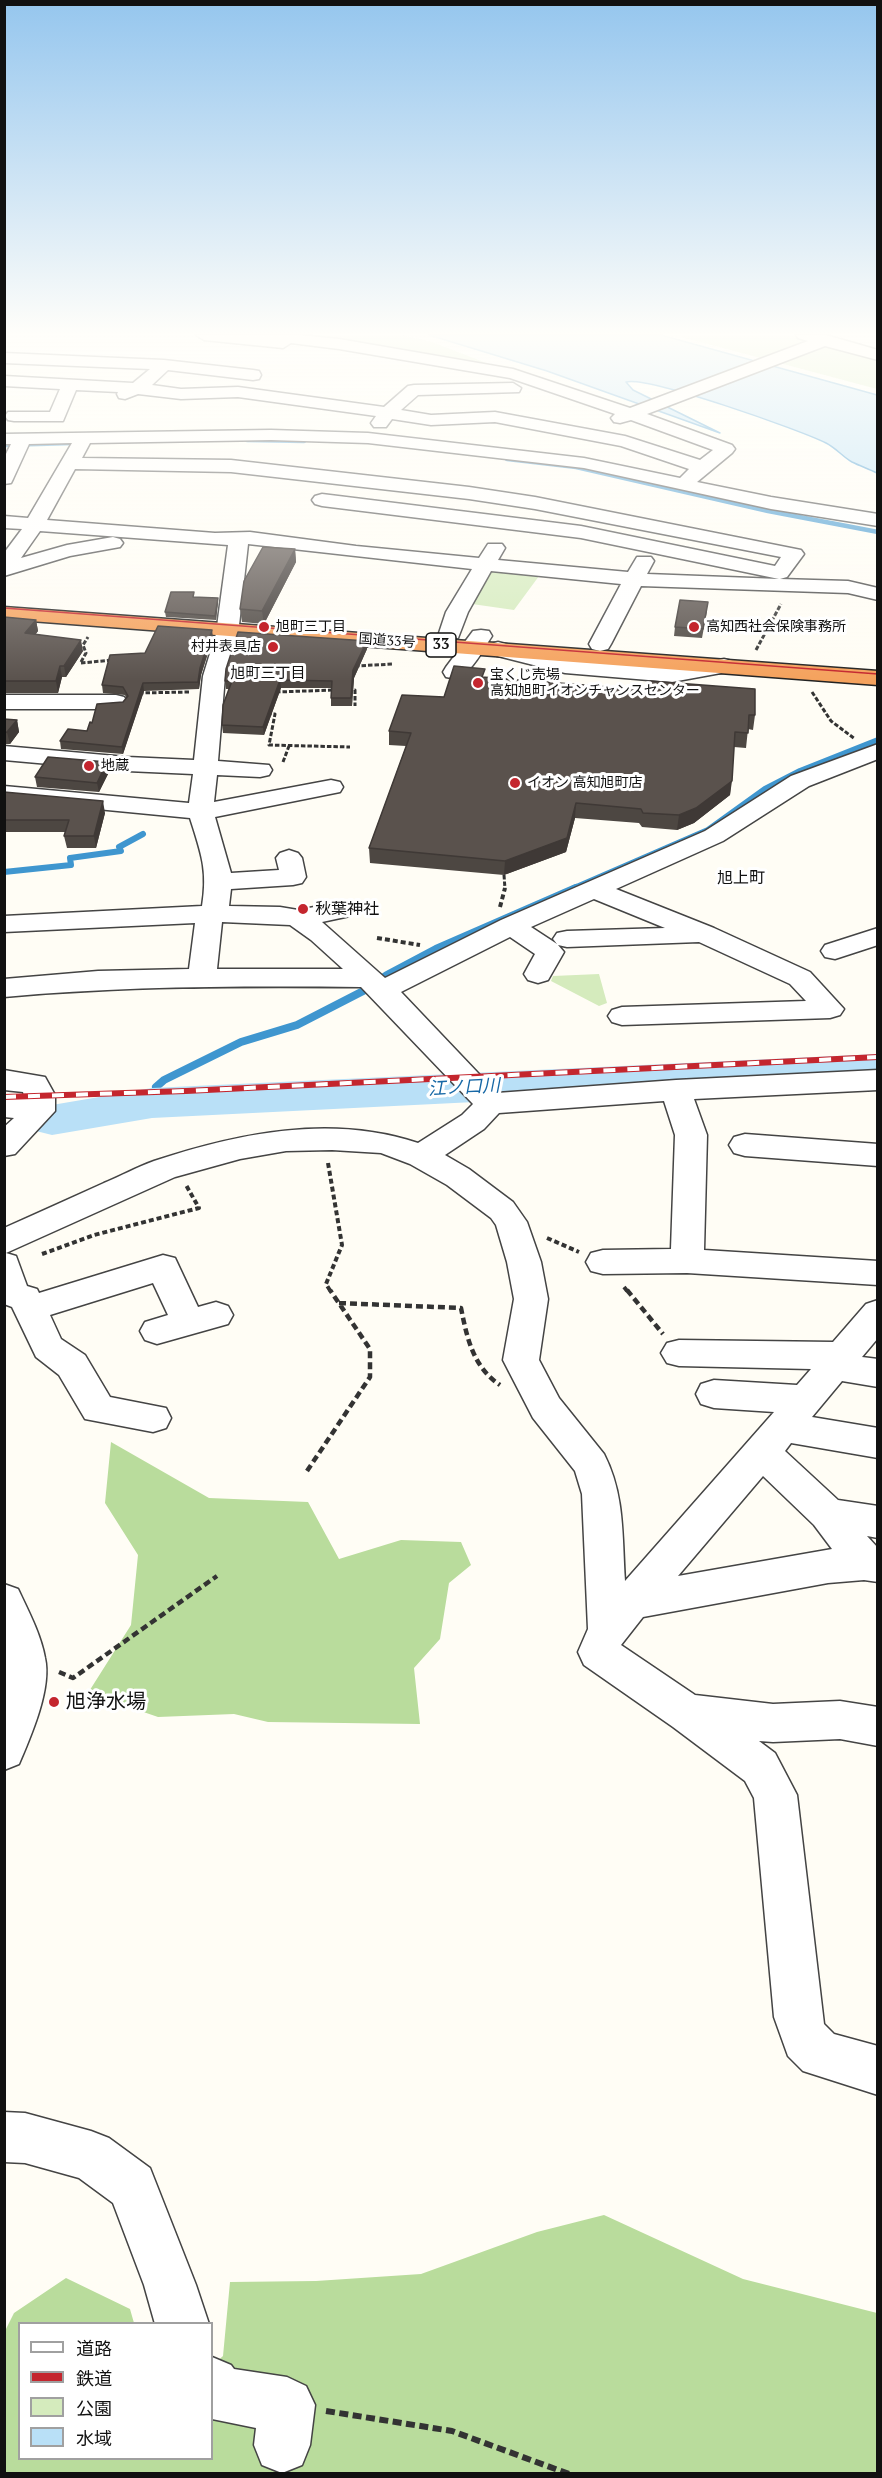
<!DOCTYPE html>
<html>
<head>
<meta charset="utf-8">
<style>
  body { margin:0 }
  #map { position:relative; width:882px; height:2478px; overflow:hidden; background:#fffdf5; font-family:"PT Serif","Noto Sans JP",serif }
  canvas { display:block }
  .frame { position:absolute; inset:0; border:6px solid #111; pointer-events:none }
  .legend { position:absolute; left:18px; top:2322px; width:195px; height:138px; box-sizing:border-box; background:#fff; border:2px solid #a0a0a0; margin:0; padding:8px 10px; list-style:none; font-size:18px; color:#111 }
  .legend li { display:flex; align-items:center; gap:12px; height:30px }
  .legend b { width:30px; border:2px solid #a0a0a0 }
</style>
</head>
<body>
<div id="map">
<canvas width="882" height="2478"></canvas>
<div class="frame"></div>
<ul class="legend">
<li><b style="height:8px;background:#fff"></b>道路</li>
<li><b style="height:8px;background:#c4262e"></b>鉄道</li>
<li><b style="height:16px;background:#d5ebbd"></b>公園</li>
<li><b style="height:16px;background:#b9e0f7"></b>水域</li>
</ul>
</div>
<script>
const g = document.querySelector('canvas').getContext('2d');
g.lineJoin = 'round';
function paint(path, color) { g.fillStyle = color; g.fill(path, 'evenodd'); }
function stroke(path, color, width, dash) { g.strokeStyle = color; g.lineWidth = width; g.lineCap = dash ? 'butt' : 'round'; g.setLineDash(dash || []); g.stroke(path); }
function label(font, color, halo, rows, align = 'center') {
  g.font = font + ' "PT Serif","Noto Sans JP",serif'; g.lineWidth = 6; g.setLineDash([]); g.textBaseline = 'middle'; g.strokeStyle = halo; g.fillStyle = color; for (const [text, x, y, turn = 0] of rows) {
    g.save(); g.translate(x, y); g.rotate((+turn || 0) * Math.PI / 180); g.textAlign = isNaN(turn) ? turn : align; if (halo) g.strokeText(text, 0, 0); g.fillText(text, 0, 0); g.restore();
  }
}
paint(new Path2D(`
  M 311,335 L 402,335 L 432,342 L 489,364 Z
  M 674,335 L 800,335 L 826,340 L 877,358 L 877,389 Z
  M 490,568 L 542,572 L 514,610 L 472,604 Z
  M 599,974 L 607,1003 L 599,1006 L 551,981 L 553,976 Z`), '#d5ebbd');
paint(new Path2D(`
  M 111,1442 L 209,1498 L 308,1502 L 339,1559 L 401,1540 L 461,1542 L 471,1565 L 449,1583 L 440,1639 L 414,1668 L 420,1724 L 268,1722 L 234,1714 L 158,1717 L 88,1693 L 131,1625 L 138,1555 L 105,1503 Z
  M 604,2215 L 743,2279 L 877,2313 L 877,2473 L 5,2473 L 4,2333 L 14,2313 L 66,2278 L 130,2309 L 134,2323 L 20,2324 L 20,2458 L 212,2458 L 212,2366 L 223,2356 L 230,2282 L 316,2281 L 421,2274 L 537,2232 Z`), '#b9dc9c');
const water = new Path2D(`
  M 429,335 L 661,335 L 877,395 L 877,473 C 869,469 860,466 852,462 C 843,457 836,448 826,443 C 800,430 648,376 626,382 L 633,390 L 720,433 L 547,371 Z`);
paint(water, '#b9e0f7');
stroke(water, '#3f96cf', 1.5);
stroke(new Path2D(`
  M 247,440 L 304,441
  M 4,445 L 73,443
  M 507,459 L 576,467 L 768,511 L 878,532`), '#3f96cf', 4.5);
stroke(new Path2D(`
  M 4,872 L 71,865 L 70,858 L 121,851 L 119,847 L 143,834
  M 572,889 L 708,830 L 765,789 L 800,771 L 878,740`), '#3f96cf', 6);
stroke(new Path2D(`
  M 156,1087 L 164,1080 L 241,1042 L 297,1025 L 369,988 L 387,975 L 436,949 L 576,888`), '#3f96cf', 8);
paint(new Path2D(`
  M 878,1054 L 878,1082 L 152,1118 L 52,1135 L 36,1131 L 30,1120 L 36,1109 L 52,1105 L 152,1088 Z`), '#b9e0f7');
const minor = new Path2D(`
  M 196,335 L 299,335 L 339,339 L 513,369 L 630,408 L 808,341 L 798,338 L 796,335 L 826,335 L 878,350 L 878,360 L 825,346 L 647,414 L 732,445 L 735,449 L 732,453 L 697,482 L 771,497 L 878,514 L 878,526 L 771,509 L 584,468 L 368,443 L 271,440 L 90,443 L 82,458 L 231,460 L 469,487 L 535,497 L 801,550 L 804,554 L 787,577 L 780,579 L 848,581 L 878,588 L 878,600 L 848,593 L 641,586 L 611,644 L 608,649 L 600,651 L 592,649 L 589,644 L 621,584 L 491,571 L 468,612 L 458,638 L 450,639 L 442,638 L 439,633 L 446,612 L 472,569 L 248,544 L 238,634 L 225,676 L 218,761 L 269,765 L 272,770 L 269,775 L 260,777 L 217,775 L 214,802 L 331,780 L 340,782 L 343,787 L 340,792 L 215,817 L 231,873 L 279,870 L 276,858 L 280,853 L 289,850 L 298,853 L 302,858 L 306,877 L 302,883 L 293,885 L 231,889 L 229,906 L 280,907 L 298,910 L 341,902 L 350,904 L 354,910 L 350,916 L 322,922 L 385,978 L 501,920 L 705,831 L 791,776 L 878,744 L 878,759 L 809,786 L 723,841 L 616,889 L 714,928 L 810,972 L 844,1009 L 840,1015 L 830,1018 L 622,1025 L 612,1022 L 608,1016 L 612,1010 L 622,1007 L 806,1001 L 790,984 L 699,942 L 567,947 L 558,945 L 564,952 L 548,980 L 538,983 L 528,980 L 524,974 L 535,954 L 510,937 L 401,992 L 497,1093 L 676,1080 L 878,1070 L 878,1090 L 694,1099 L 707,1135 L 704,1250 L 878,1261 L 878,1285 L 687,1273 L 603,1274 L 591,1271 L 586,1262 L 591,1253 L 603,1250 L 671,1249 L 675,1135 L 664,1101 L 499,1113 L 484,1129 L 445,1155 L 469,1169 L 513,1202 L 527,1222 L 541,1262 L 548,1299 L 539,1360 L 559,1398 L 604,1454 C 625,1495 622,1536 625,1581 L 774,1412 L 714,1408 L 701,1404 L 696,1394 L 701,1384 L 714,1380 L 797,1385 L 811,1369 L 679,1366 L 667,1363 L 661,1353 L 667,1343 L 679,1340 L 833,1342 L 866,1304 L 878,1300 L 878,1338 L 862,1357 L 878,1359 L 878,1387 L 842,1381 L 812,1417 L 878,1428 L 878,1458 L 791,1443 L 785,1451 L 838,1500 L 878,1506 L 878,1538 L 867,1536 L 878,1548 L 878,1582 L 864,1580 L 828,1583 L 643,1617 L 621,1645 L 695,1695 L 773,1704 L 840,1701 L 878,1707 L 878,1746 L 840,1739 L 773,1742 L 759,1741 L 775,1753 L 797,1795 L 824,2024 L 834,2034 L 878,2046 L 878,2095 L 803,2071 L 788,2056 L 774,2017 L 754,1798 L 745,1781 L 673,1727 L 584,1665 L 578,1652 L 588,1629 L 582,1494 L 575,1471 L 533,1418 L 503,1360 L 514,1299 L 507,1262 L 496,1225 L 491,1218 L 447,1185 L 410,1164 L 381,1153 L 332,1150 L 286,1151 L 240,1159 L 175,1177 L 6,1253 L 16,1256 L 27,1286 L 37,1289 L 39,1293 L 163,1255 L 175,1258 L 198,1307 L 216,1302 L 228,1306 L 233,1315 L 228,1324 L 157,1344 L 145,1340 L 140,1331 L 145,1322 L 168,1315 L 153,1283 L 50,1315 L 61,1339 L 85,1355 L 110,1397 L 166,1408 L 171,1418 L 166,1428 L 153,1432 L 85,1419 L 59,1375 L 36,1357 L 12,1307 L 4,1304 L 4,1228 C 38,1213 71,1198 104,1183 C 121,1176 137,1167 154,1161 C 238,1133 332,1114 418,1143 L 462,1115 L 473,1104 L 361,987 C 242,986 124,986 4,997 L 4,979 L 98,971 L 189,969 L 195,923 L 4,932 L 4,916 L 202,906 C 208,870 201,853 190,818 L 4,800 L 4,786 L 189,803 L 193,774 L 127,771 L 4,760 L 4,746 L 127,757 L 194,760 L 203,676 L 216,634 L 228,545 L 40,531 L 21,558 L 67,545 L 113,537 L 120,539 L 123,543 L 120,547 L 70,556 L 4,576 L 4,553 L 22,529 L 4,528 L 4,516 L 28,518 L 72,443 L 29,444 L 13,479 L 11,483 L 4,484 L 4,458 L 11,444 L 4,444 L 4,434 L 271,430 L 368,433 L 584,458 L 680,478 L 689,469 L 621,446 L 495,422 L 431,425 L 392,419 L 386,427 L 374,427 L 371,423 L 376,416 L 238,397 L 181,399 L 138,394 L 125,399 L 119,398 L 117,394 L 118,392 L 76,390 L 63,421 L 14,421 L 8,420 L 5,416 L 8,412 L 50,412 L 60,389 L 4,386 L 4,376 L 133,383 L 150,369 L 4,363 L 4,353 L 164,360 L 253,370 L 259,371 L 261,375 L 259,379 L 253,380 L 168,370 L 152,385 L 181,389 L 238,387 L 384,407 L 408,386 L 414,385 L 513,383 L 521,388 L 519,392 L 418,395 L 401,410 L 431,415 L 495,412 L 625,436 L 700,460 L 713,450 L 631,420 L 620,423 L 614,422 L 611,418 L 615,414 L 510,378 L 339,349 L 291,343 L 283,348 L 204,340 ZM 75,469 L 231,472 L 469,499 L 535,509 L 781,557 L 775,566 L 581,526 L 322,494 L 315,496 L 312,500 L 315,504 L 322,506 L 581,538 L 779,579 L 647,574 L 654,561 L 651,557 L 637,557 L 628,572 L 498,560 L 505,548 L 502,544 L 488,544 L 479,558 L 356,546 L 250,532 L 215,533 L 47,520 ZM 594,899 L 665,928 L 567,931 L 557,933 L 553,939 L 557,944 L 531,927 ZM 222,922 L 290,925 L 311,940 L 343,969 L 217,969 ZM 763,1476 L 814,1525 L 832,1549 L 678,1576 Z
  M 481,630 L 489,631 L 492,636 C 481,652 469,682 446,677 L 443,672 L 446,667 L 473,631 Z
  M 498,642 L 565,659 L 672,668 L 724,659 L 732,661 L 735,666 L 732,671 L 672,682 L 565,673 L 490,654 L 487,649 L 490,644 Z
  M 4,695 L 116,695 L 124,697 L 127,702 L 124,707 L 116,709 L 4,709 Z
  M 878,928 L 878,945 L 835,959 L 825,957 L 821,951 L 825,945 Z
  M 4,1070 L 45,1077 L 55,1095 L 55,1111 L 15,1154 L 4,1156 L 4,1127 L 14,1118 L 4,1117 L 4,1097 L 25,1099 L 23,1092 L 4,1090 Z
  M 745,1134 L 878,1144 L 878,1166 L 745,1156 L 734,1153 L 729,1145 L 734,1137 Z
  M 4,1584 L 18,1589 C 28,1610 41,1635 45,1658 C 52,1688 31,1736 19,1764 L 4,1770 Z
  M 4,2112 L 25,2113 L 91,2131 L 109,2138 L 150,2168 L 196,2285 L 209,2324 L 155,2324 L 144,2285 L 113,2203 L 79,2178 L 25,2163 L 4,2162 Z
  M 212,2357 L 231,2365 L 234,2369 L 287,2377 L 306,2386 L 315,2405 L 310,2445 L 302,2465 L 282,2473 L 262,2465 L 254,2445 L 256,2428 L 212,2419 Z`);
const highway = new Path2D(`
  M 4,607 L 878,671 L 878,685 L 4,619 Z`);
stroke(minor, '#444', 3);
stroke(highway, '#222', 3);
stroke(new Path2D(`
  M 756,650 L 781,604
  M 81,662 L 86,653 L 83,645 L 88,637
  M 81,663 L 113,660
  M 355,666 L 393,664
  M 348,690 L 355,690 L 355,706
  M 276,692 L 335,690
  M 812,692 L 831,721 L 855,739
  M 139,693 L 189,692
  M 267,714 L 275,714 L 269,745 L 350,747
  M 283,762 L 289,746
  M 504,875 L 505,889`), '#333', 3, [4.5, 2]);
stroke(new Path2D(`
  M 500,907 L 505,888
  M 377,938 L 420,945
  M 328,1163 L 342,1245 L 326,1284 L 331,1292
  M 547,1238 L 579,1252
  M 42,1254 L 94,1235 L 199,1208 L 186,1185
  M 624,1287 L 628,1292`), '#333', 4, [5, 3]);
stroke(new Path2D(`
  M 627,1290 L 663,1334
  M 339,1303 L 461,1308 C 467,1338 473,1367 500,1385
  M 307,1471 L 370,1377 L 370,1349 L 330,1290
  M 59,1672 L 73,1678 L 217,1576`), '#333', 4.5, [7, 4]);
stroke(new Path2D(`
  M 326,2411 L 452,2431 L 569,2474`), '#333', 6, [9, 4.5]);
paint(minor, '#fff');
paint(highway, '#f5a25d');
stroke(new Path2D(`
  M 4,608 L 878,674`), '#c4262e', 1.5);
const rail = new Path2D(`
  M 4,1097 L 186,1091 L 878,1057`);
stroke(rail, '#c4262e', 6);
stroke(rail, '#fff', 4, [12]);
paint(new Path2D(`
  M 295,549 L 296,562 L 264,624 L 242,622 L 240,609 Z
  M 195,597 L 218,598 L 218,602 L 216,620 L 166,617 L 165,612 Z
  M 707,611 L 702,638 L 674,636 L 675,627 Z
  M 4,617 L 36,620 L 38,631 L 36,634 L 83,651 L 66,677 L 62,677 L 58,693 L 4,693 Z
  M 213,637 L 201,675 L 199,689 L 144,691 L 123,754 L 61,749 L 60,741 L 87,731 L 92,723 L 123,702 L 126,698 L 125,695 L 103,693 L 102,685 Z
  M 367,649 L 354,678 L 352,706 L 331,706 L 331,688 L 281,688 L 264,735 L 223,733 L 222,725 L 230,689 L 226,689 L 225,681 Z
  M 485,677 L 755,715 L 753,730 L 748,729 L 746,748 L 734,747 L 730,795 L 694,823 L 677,830 L 642,827 L 639,823 L 575,818 L 566,852 L 504,875 L 370,863 L 369,848 L 406,746 L 389,745 L 389,731 Z
  M 4,719 L 17,720 L 19,732 L 10,744 L 4,744 Z
  M 107,762 L 109,772 L 99,792 L 37,787 L 35,777 Z
  M 4,792 L 105,813 L 96,848 L 67,848 L 64,836 L 65,832 L 4,832 Z`), '#4d4742');
paint(new Path2D(`
  M 295,549 L 296,562 L 264,624 L 262,611 Z
  M 218,598 L 218,602 L 216,620 L 215,616 Z
  M 36,620 L 38,631 L 27,644 L 25,633 Z
  M 212,630 L 213,637 L 201,675 L 199,689 L 198,682 L 200,668 Z
  M 81,640 L 83,651 L 66,677 L 64,666 Z
  M 367,641 L 367,649 L 354,678 L 352,706 L 353,670 Z
  M 60,666 L 62,677 L 58,693 L 56,681 Z
  M 280,680 L 281,688 L 264,735 L 263,727 Z
  M 143,683 L 144,691 L 123,754 L 122,747 Z
  M 17,720 L 19,732 L 10,744 L 7,732 Z
  M 107,762 L 109,772 L 99,792 L 97,783 Z
  M 732,781 L 730,795 L 694,823 L 677,830 L 679,815 Z
  M 103,801 L 105,813 L 96,848 L 94,836 Z
  M 576,803 L 575,818 L 566,852 L 504,875 L 505,861 Z`), '#3f3936');
const building = new Path2D(`
  M 263,547 L 295,549 L 262,611 L 240,609 L 244,581 Z
  M 171,592 L 194,592 L 193,597 L 218,598 L 215,616 L 165,612 Z
  M 680,600 L 708,602 L 703,629 L 675,627 Z
  M 4,617 L 36,620 L 25,633 L 81,640 L 64,666 L 60,666 L 56,681 L 4,681 Z
  M 158,626 L 212,630 L 200,668 L 198,682 L 143,683 L 122,747 L 60,741 L 68,729 L 87,731 L 90,722 L 92,723 L 97,704 L 123,702 L 128,696 L 123,687 L 102,685 L 110,655 L 145,653 Z
  M 238,632 L 367,641 L 353,670 L 351,698 L 331,698 L 332,681 L 280,680 L 263,727 L 222,725 L 223,705 L 232,681 L 225,681 L 226,669 Z
  M 454,666 L 485,669 L 482,677 L 648,690 L 650,681 L 755,689 L 755,715 L 749,715 L 748,733 L 735,732 L 732,781 L 696,808 L 679,815 L 643,813 L 641,809 L 576,803 L 567,838 L 505,861 L 369,848 L 411,733 L 389,731 L 402,695 L 444,697 Z
  M 4,719 L 17,720 L 7,732 L 4,733 Z
  M 48,757 L 107,762 L 97,783 L 35,777 Z
  M 4,792 L 103,801 L 94,836 L 64,836 L 69,820 L 4,820 Z`);
paint(building, '#5a524d');
stroke(building, '#3f3936', 1.5);
const sky = g.createLinearGradient(0, 0, 0, 681);
sky.addColorStop(0, '#95c6ee');
sky.addColorStop(0.49, '#fffefa');
sky.addColorStop(1, '#fffefa00');
g.fillStyle = sky;
g.fillRect(0, 0, 882, 681);
for (const [x, y, r, color] of [
  [264,627,6,"#c4262e"],
  [694,627,6,"#c4262e"],
  [273,647,6,"#c4262e"],
  [478,683,6,"#c4262e"],
  [89,766,6,"#c4262e"],
  [515,783,6,"#c4262e"],
  [303,909,6,"#c4262e"],
  [54,1702,6,"#c4262e"]
]) { const dot = new Path2D(); dot.arc(x, y, r, 0, 2 * Math.PI); g.fillStyle = color; g.fill(dot); stroke(dot, '#fff', 2); }
label('14px', '#111', '#fff', [
  ["旭町三丁目",276,627],
  ["高知西社会保険事務所",706,627],
  ["村井表具店",261,647,"right"],
  ["宝くじ売場",490,675],
  ["高知旭町イオンチャンスセンター",490,691],
  ["地蔵",101,766],
  ["イオン 高知旭町店",527,783]
], 'left');
label('14px', '#111', '#fff', [
  ["国道33号",387,641,4]
]);
for (const [x, y, w] of [
  [441,645,30]
]) { const box = new Path2D(); box.roundRect(x - w / 2, y - 12, w, 24, 4.5); g.fillStyle = '#fff'; g.fill(box); stroke(box, '#111', 1.5); }
label('bold 15px', '#111', null, [
  ["33",441,645]
]);
label('15px', '#111', '#fff', [
  ["旭町三丁目",268,674]
]);
label('16px', '#111', '#fff', [
  ["旭上町",741,878]
]);
label('16px', '#111', '#fff', [
  ["秋葉神社",315,909]
], 'left');
label('italic 18px', '#1768a6', '#fff', [
  ["江ノ口川",464,1088,-3]
]);
label('20px', '#111', '#fff', [
  ["旭浄水場",66,1702]
], 'left');
</script>
</body>
</html>
